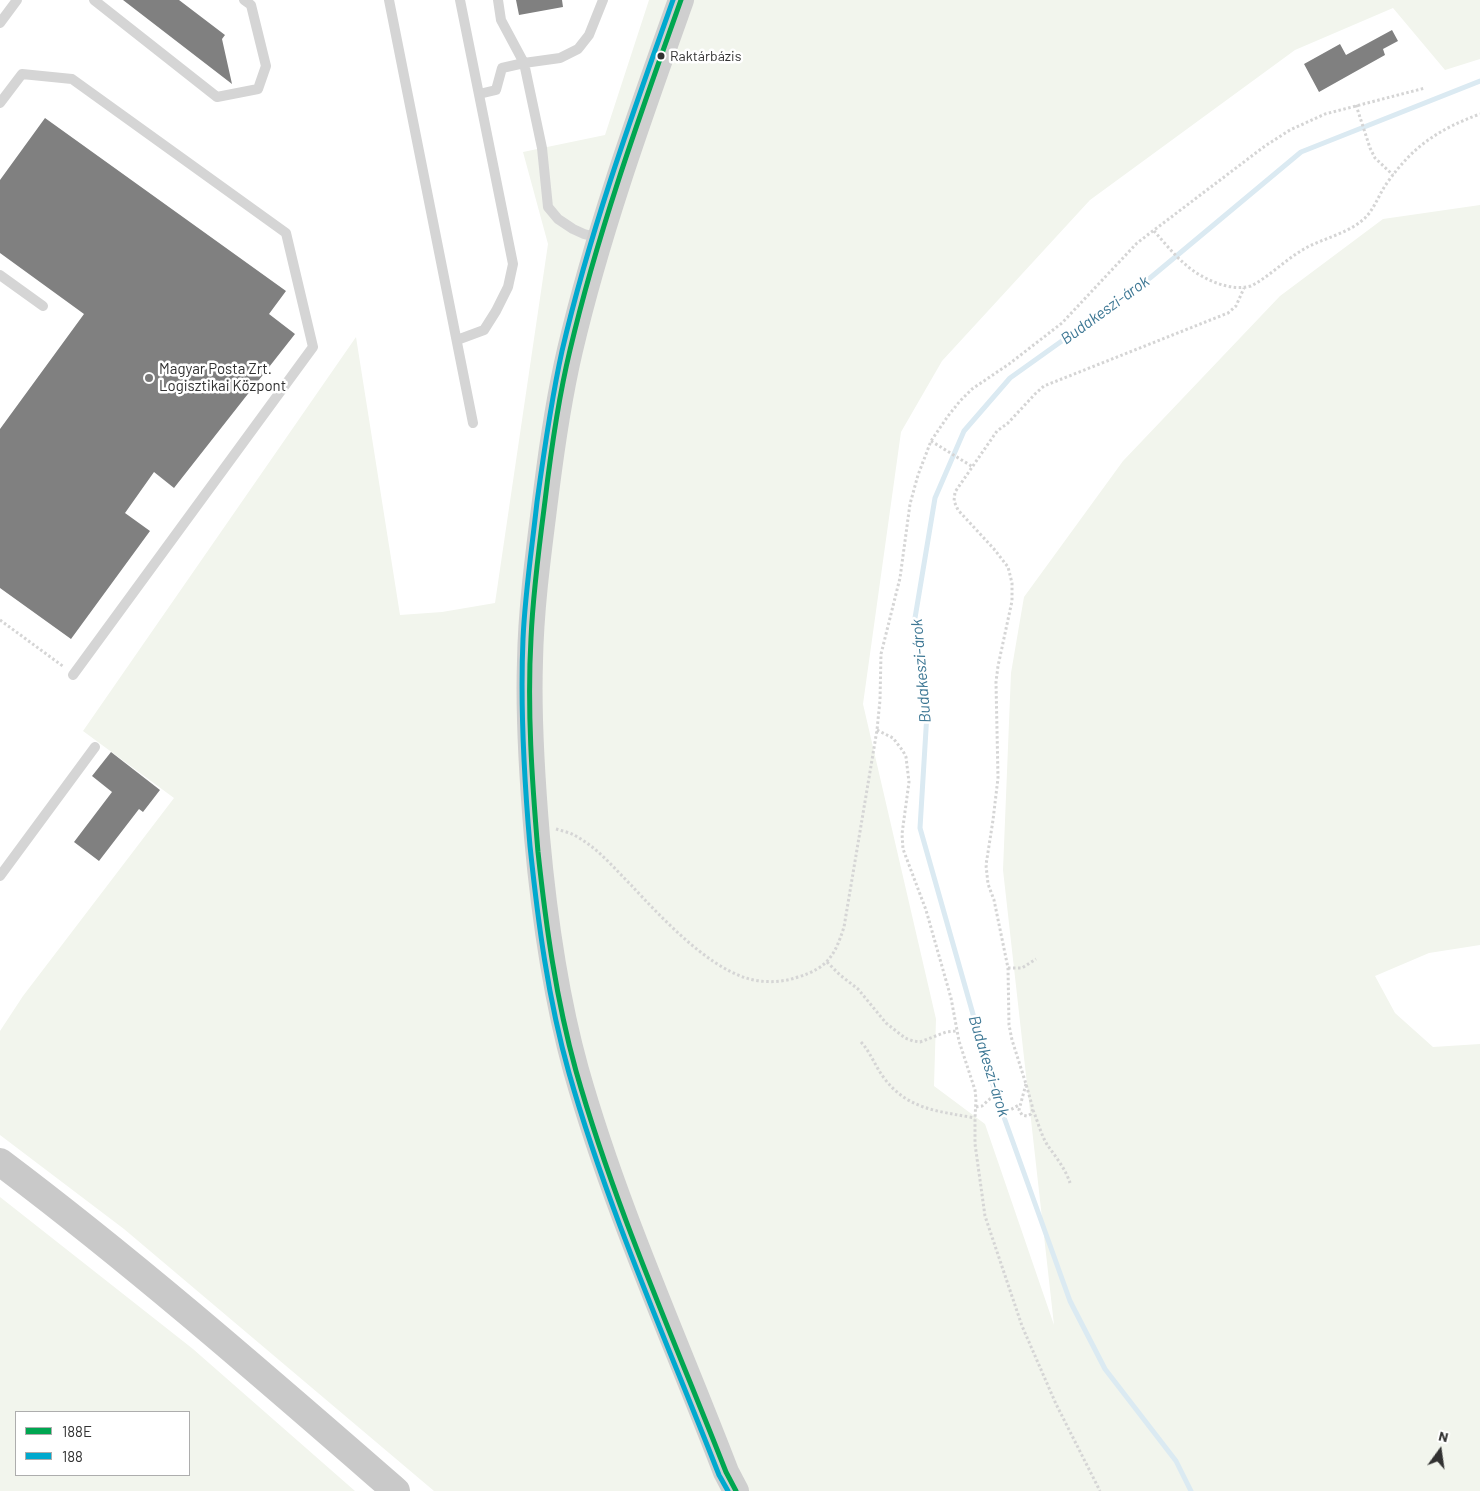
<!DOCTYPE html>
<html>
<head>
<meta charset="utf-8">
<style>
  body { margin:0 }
  #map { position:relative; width:1480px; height:1491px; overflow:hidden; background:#fff; font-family:Barlow,sans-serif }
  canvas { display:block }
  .legend { position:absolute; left:15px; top:1411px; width:175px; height:65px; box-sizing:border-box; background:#fff; border:1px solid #adadad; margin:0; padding:6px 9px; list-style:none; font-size:15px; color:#313131 }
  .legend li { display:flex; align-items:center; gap:10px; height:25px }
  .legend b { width:25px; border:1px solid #adadad }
  .north { position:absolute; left:1415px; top:1426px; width:50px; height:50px; -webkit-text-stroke:4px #fff; paint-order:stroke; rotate:14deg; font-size:14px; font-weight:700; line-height:20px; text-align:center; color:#313131 }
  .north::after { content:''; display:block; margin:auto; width:18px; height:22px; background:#313131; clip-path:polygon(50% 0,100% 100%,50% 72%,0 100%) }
</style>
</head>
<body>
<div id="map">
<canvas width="1480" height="1491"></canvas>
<ul class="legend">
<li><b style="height:6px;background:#00a651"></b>188E</li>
<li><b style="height:6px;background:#00a9ce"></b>188</li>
</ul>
<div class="north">N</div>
</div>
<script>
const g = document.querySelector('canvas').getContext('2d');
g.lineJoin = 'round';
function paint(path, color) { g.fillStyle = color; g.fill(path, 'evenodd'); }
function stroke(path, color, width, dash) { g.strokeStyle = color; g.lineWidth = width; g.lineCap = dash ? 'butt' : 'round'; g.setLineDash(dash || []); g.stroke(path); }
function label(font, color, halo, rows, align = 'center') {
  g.font = font + ' Barlow,sans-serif'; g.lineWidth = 5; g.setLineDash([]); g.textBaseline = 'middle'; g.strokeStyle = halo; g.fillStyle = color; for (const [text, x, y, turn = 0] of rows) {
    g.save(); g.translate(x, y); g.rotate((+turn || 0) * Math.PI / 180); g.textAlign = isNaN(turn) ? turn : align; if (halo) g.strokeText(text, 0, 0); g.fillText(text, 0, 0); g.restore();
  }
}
paint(new Path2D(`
  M 649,0 L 1480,0 L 1480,59 L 1445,70 L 1393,8 L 1295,50 L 1090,200 L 942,361 L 901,432 L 863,704 L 936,1019 L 934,1086 L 985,1124 L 1054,1325 L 1003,870 L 1011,673 L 1024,597 L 1123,461 L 1280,296 L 1383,219 L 1480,205 L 1480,945 L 1429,953 L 1375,976 L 1395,1013 L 1433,1047 L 1480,1044 L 1480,1491 L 434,1491 L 124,1229 L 0,1135 L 0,1031 L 23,996 L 174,798 L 83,731 L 356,337 L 400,615 L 442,612 L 495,603 L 548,244 L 523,152 L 605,135 Z
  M 0,1197 L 193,1349 L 355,1491 L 0,1491 ZM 16,1412 L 189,1412 L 189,1475 L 16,1475 Z`), '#f2f5ed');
stroke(new Path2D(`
  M 1191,1491 L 1176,1461 L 1105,1369 L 1070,1301 L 996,1095 L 920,828 L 927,713 L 915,618 L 935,498 L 964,431 L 1010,378 L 1150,278 L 1301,152 L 1480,81`), '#dbeaf2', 5);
paint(new Path2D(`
  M 123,0 L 179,0 L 225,35 L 222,39 L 232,84 Z
  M 516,0 L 562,0 L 563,7 L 519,15 Z
  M 1392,30 L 1398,41 L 1383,49 L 1385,55 L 1319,92 L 1304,64 L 1340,44 L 1346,55 Z
  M 45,118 L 286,291 L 269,314 L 295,334 L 174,488 L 154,472 L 125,513 L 150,531 L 71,639 L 0,588 L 0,429 L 84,314 L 0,253 L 0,180 Z
  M 111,752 L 160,790 L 143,812 L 139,809 L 99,861 L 74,842 L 112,792 L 92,776 Z`), '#808080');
stroke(new Path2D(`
  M 1356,105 L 1370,148 L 1375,158 L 1393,175
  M 1154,231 C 1164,242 1174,255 1186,265 C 1202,279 1230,292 1251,286 C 1270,276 1285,260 1304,249 C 1323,238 1348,234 1365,218 C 1375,208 1379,194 1387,183 C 1413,146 1439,129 1480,114
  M 931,441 L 973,467
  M 0,620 L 64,667
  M 877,730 L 893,738 L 903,751 L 906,757 L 909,782 L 902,834 L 903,849 L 926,910 L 951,998 L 959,1041 L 975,1090 L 976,1099 L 975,1118 L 975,1144 L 985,1216 L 1022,1326 L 1056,1404 L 1100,1491
  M 556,829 C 562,831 569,832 574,835 C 597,847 613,867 631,885 C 660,916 705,965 746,978 C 762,983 781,983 798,977 C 828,968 835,955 844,927 L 877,730 L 880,700 L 881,654 L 900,578 L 910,504 L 918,475 L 931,441 L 948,416 L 960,401 L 972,389 L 1009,364 L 1062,323 L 1137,243 L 1265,146 L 1290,130 L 1325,114 L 1425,88
  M 827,962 L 840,975 L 858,989 L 886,1023 L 905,1038 L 913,1041 L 920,1042 L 946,1032 L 956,1031
  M 1008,968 L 1022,968 L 1036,959
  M 861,1042 C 871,1053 875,1066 884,1078 C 908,1110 938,1111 975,1118
  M 1026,1084 L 1019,1110 L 1022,1115 L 1027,1116 L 1031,1114 L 1033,1109 L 1026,1084 L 1012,1040 L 1009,1025 L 1008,968 L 994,900 L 988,884 L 986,865 L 993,820 L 998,778 L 996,682 L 998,666 L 1012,601 L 1012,583 L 1008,567 L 994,549 L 958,510 L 954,501 L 955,492 L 997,431 L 1008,423 L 1035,394 L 1044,386 L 1228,313 L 1236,306 L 1244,288
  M 976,1107 L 982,1106 L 992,1097 L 1001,1094 L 1004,1112 L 1010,1110 L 1019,1105
  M 1033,1110 C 1038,1122 1041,1135 1048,1146 C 1056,1157 1066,1170 1070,1183`), '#d5d5d5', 3, [2.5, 2.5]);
stroke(new Path2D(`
  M 94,0 L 217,97 L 258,89 L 266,66 L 251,5 L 244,0
  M 389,0 L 473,423
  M 498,0 L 501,20 L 524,63 L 542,148 L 548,207 L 558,219 L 573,229 L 584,234 L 599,238
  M 0,23 L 17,0
  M 479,94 L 496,90 L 502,68 L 524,63 L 560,58 L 578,49 L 589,35 L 603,0
  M 0,103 L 22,74 L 72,79 L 286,233 L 313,347 L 73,675
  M 0,275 L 43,306
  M 457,340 L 484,330 L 496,311 L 508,287 L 513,264 L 460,0
  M 0,876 L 95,747`), '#d5d5d5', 10);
stroke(new Path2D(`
  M 681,0 C 640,115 598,231 570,350 C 559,397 552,445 546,493 C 539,549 531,605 530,661 C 528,720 532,778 537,837 C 544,915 555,994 576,1070 C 615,1208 675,1339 726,1472 L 736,1491`), '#cfcfcf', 26);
stroke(new Path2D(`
  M 0,1162 C 137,1265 267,1379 396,1491`), '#c9c9c9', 28);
stroke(new Path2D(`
  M 681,0 C 640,115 598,231 570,350 C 558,400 551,450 545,501 C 539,547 533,592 531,638 C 527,709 532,781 538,852 C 546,926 556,999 576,1071 C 615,1208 674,1339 726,1472 L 736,1491`), '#00a651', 5);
stroke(new Path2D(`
  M 673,0 C 632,115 590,231 562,351 C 551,401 544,451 537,502 C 532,548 525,593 523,639 C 520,708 524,777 530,846 C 538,922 548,999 569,1073 C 608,1210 667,1342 719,1475 L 728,1491`), '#00a9ce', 5);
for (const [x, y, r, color] of [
  [661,56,4.5,"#313131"],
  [149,378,5,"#797979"]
]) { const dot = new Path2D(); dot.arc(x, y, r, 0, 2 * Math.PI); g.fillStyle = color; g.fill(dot); stroke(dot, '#fff', 2); }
label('14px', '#313131', '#fff', [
  ["Raktárbázis",670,56]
], 'left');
label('15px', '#313131', '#fff', [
  ["Magyar Posta Zrt.",159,369],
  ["Logisztikai Központ",159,386]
], 'left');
label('italic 16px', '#3d7794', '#fff', [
  ["Budakeszi-árok",1105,310,-36],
  ["Budakeszi-árok",921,671,-95],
  ["Budakeszi-árok",989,1066,73]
]);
</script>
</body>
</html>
